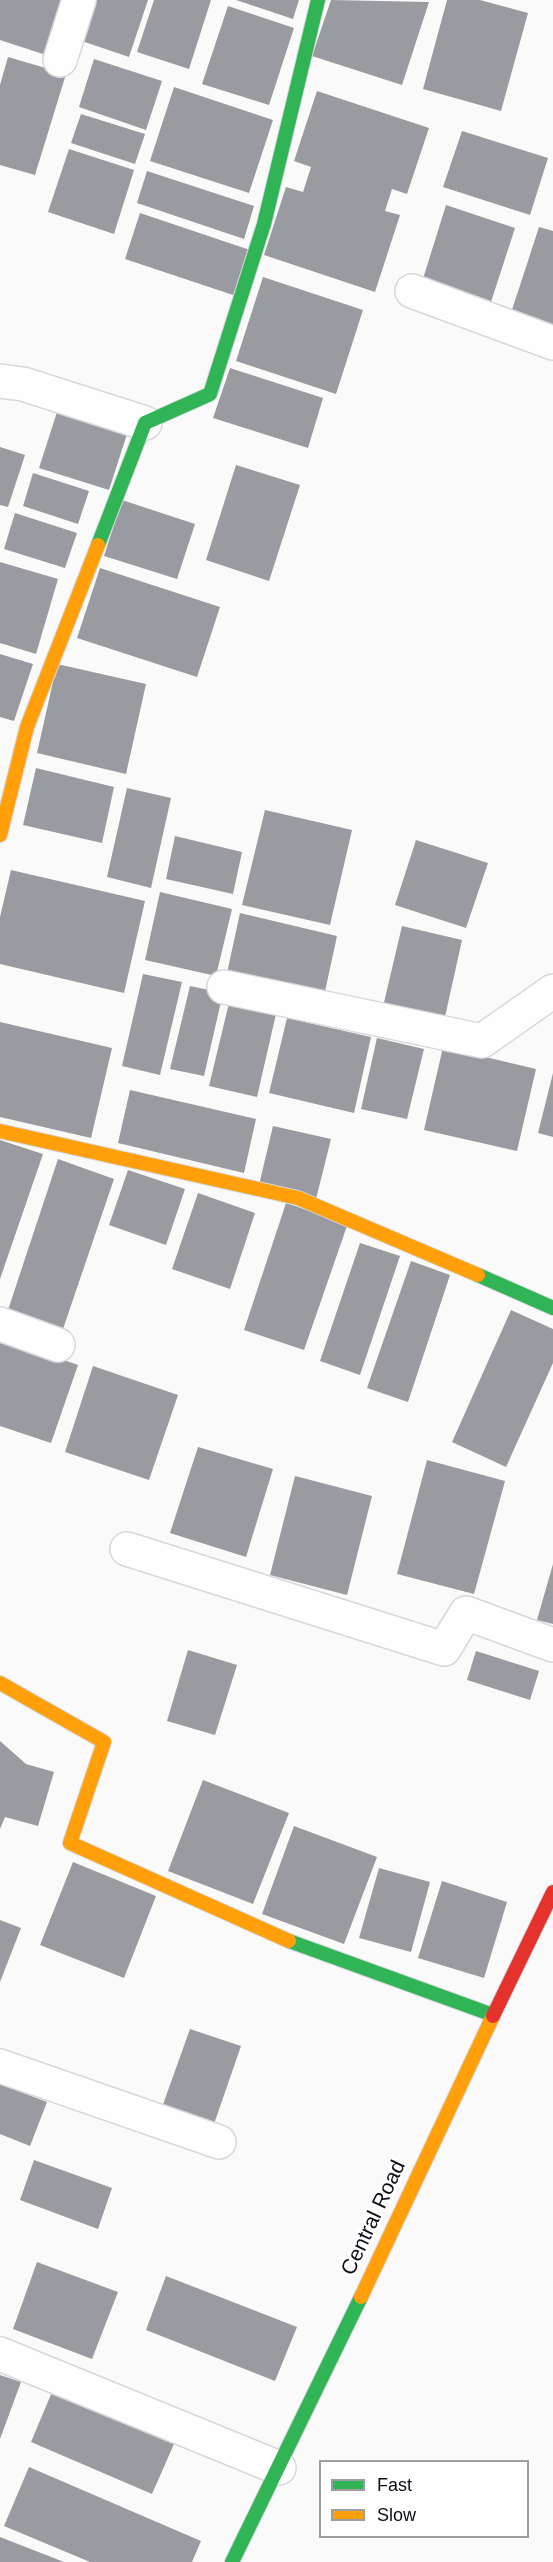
<!DOCTYPE html>
<html>
<head>
<meta charset="utf-8">
<style>
  body { margin:0 }
  #map { position:relative; width:553px; height:2562px; overflow:hidden; background:#fafafa; font-family:Helvetica,sans-serif }
  canvas { display:block }
  .legend { position:absolute; left:319px; top:2460px; width:210px; height:78px; box-sizing:border-box; background:#fff; border:2px solid #9d9ea2; margin:0; padding:8px 10px; list-style:none; font-size:18px; color:#0a0d16 }
  .legend li { display:flex; align-items:center; gap:12px; height:30px }
  .legend b { width:30px; border:2px solid #9d9ea2 }
</style>
</head>
<body>
<div id="map">
<canvas width="553" height="2562"></canvas>
<ul class="legend">
<li><b style="height:8px;background:#30b455"></b>Fast</li>
<li><b style="height:8px;background:#ff9f0a"></b>Slow</li>
</ul>
</div>
<script>
const g = document.querySelector('canvas').getContext('2d');
g.lineJoin = 'round';
function paint(path, color) { g.fillStyle = color; g.fill(path, 'evenodd'); }
function stroke(path, color, width, dash) { g.strokeStyle = color; g.lineWidth = width; g.lineCap = dash ? 'butt' : 'round'; g.setLineDash(dash || []); g.stroke(path); }
function label(font, color, halo, rows, align = 'center') {
  g.font = font + ' Helvetica,sans-serif'; g.lineWidth = 6; g.setLineDash([]); g.textBaseline = 'middle'; g.strokeStyle = halo; g.fillStyle = color; for (const [text, x, y, turn = 0] of rows) {
    g.save(); g.translate(x, y); g.rotate((+turn || 0) * Math.PI / 180); g.textAlign = isNaN(turn) ? turn : align; if (halo) g.strokeText(text, 0, 0); g.fillText(text, 0, 0); g.restore();
  }
}
paint(new Path2D(`
  M 0,0 L 68,0 L 49,56 L 0,40 Z
  M 89,0 L 148,0 L 129,57 L 76,39 Z
  M 154,0 L 211,0 L 189,69 L 137,52 Z
  M 236,0 L 299,0 L 293,19 Z
  M 331,0 L 429,2 L 402,85 L 312,56 Z
  M 447,0 L 480,0 L 528,13 L 501,111 L 423,89 Z
  M 228,6 L 294,28 L 269,105 L 202,84 Z
  M 8,57 L 66,74 L 35,175 L 0,165 L 0,85 Z
  M 94,59 L 162,81 L 146,130 L 79,107 Z
  M 174,87 L 273,120 L 249,193 L 150,161 Z
  M 317,91 L 429,128 L 407,194 L 392,189 L 385,211 L 400,215 L 375,292 L 264,255 L 286,187 L 303,192 L 311,167 L 294,161 Z
  M 81,114 L 145,134 L 135,164 L 71,143 Z
  M 462,131 L 548,158 L 530,215 L 443,187 Z
  M 69,149 L 134,170 L 114,234 L 48,212 Z
  M 147,171 L 254,206 L 244,239 L 137,203 Z
  M 446,205 L 515,228 L 490,305 L 422,282 Z
  M 140,213 L 250,250 L 236,296 L 125,259 Z
  M 539,227 L 553,231 L 553,330 L 510,316 Z
  M 263,277 L 363,310 L 336,394 L 236,361 Z
  M 230,368 L 323,398 L 308,448 L 213,418 Z
  M 58,409 L 128,431 L 109,490 L 39,468 Z
  M 0,447 L 25,455 L 8,507 L 0,505 Z
  M 236,465 L 300,485 L 269,581 L 206,560 Z
  M 33,473 L 89,491 L 78,524 L 23,506 Z
  M 122,500 L 195,524 L 177,579 L 104,556 Z
  M 15,513 L 77,533 L 65,568 L 4,549 Z
  M 0,562 L 58,579 L 36,654 L 0,643 Z
  M 100,568 L 220,607 L 197,677 L 77,638 Z
  M 0,654 L 33,664 L 14,721 L 0,717 Z
  M 57,664 L 146,684 L 126,774 L 37,753 Z
  M 36,768 L 114,787 L 102,843 L 23,825 Z
  M 127,788 L 171,798 L 151,888 L 107,877 Z
  M 265,810 L 352,830 L 330,925 L 242,905 Z
  M 175,836 L 242,852 L 233,894 L 166,879 Z
  M 416,840 L 488,863 L 466,928 L 395,905 Z
  M 11,870 L 145,901 L 124,993 L 0,964 L 0,917 Z
  M 160,892 L 232,909 L 216,976 L 145,960 Z
  M 240,913 L 337,936 L 324,996 L 227,973 Z
  M 402,926 L 462,940 L 443,1026 L 382,1011 Z
  M 143,974 L 182,982 L 160,1075 L 122,1066 Z
  M 190,986 L 223,993 L 204,1076 L 170,1069 Z
  M 229,1003 L 276,1014 L 257,1097 L 209,1086 Z
  M 287,1018 L 371,1037 L 354,1113 L 269,1093 Z
  M 0,1022 L 112,1048 L 91,1138 L 0,1117 Z
  M 377,1038 L 424,1049 L 407,1119 L 361,1109 Z
  M 443,1047 L 536,1069 L 517,1151 L 424,1130 Z
  M 553,1073 L 553,1137 L 538,1133 Z
  M 130,1090 L 256,1119 L 244,1173 L 118,1143 Z
  M 273,1126 L 331,1139 L 316,1199 L 259,1185 Z
  M 0,1140 L 43,1154 L 0,1279 Z
  M 58,1159 L 114,1179 L 63,1329 L 8,1310 Z
  M 128,1170 L 185,1189 L 166,1245 L 109,1225 Z
  M 198,1193 L 255,1213 L 230,1289 L 172,1269 Z
  M 286,1203 L 348,1223 L 304,1350 L 244,1330 Z
  M 360,1243 L 400,1256 L 360,1375 L 320,1361 Z
  M 411,1261 L 450,1275 L 408,1402 L 367,1388 Z
  M 511,1310 L 553,1329 L 553,1363 L 506,1467 L 452,1442 Z
  M 0,1338 L 78,1365 L 51,1443 L 0,1426 Z
  M 93,1366 L 178,1395 L 149,1480 L 65,1452 Z
  M 198,1447 L 273,1469 L 246,1557 L 170,1533 Z
  M 427,1460 L 505,1481 L 474,1594 L 397,1574 Z
  M 295,1476 L 372,1496 L 347,1595 L 270,1575 Z
  M 553,1564 L 553,1624 L 537,1620 Z
  M 188,1650 L 237,1665 L 215,1735 L 167,1721 Z
  M 476,1651 L 539,1671 L 530,1700 L 467,1680 Z
  M 0,1741 L 26,1764 L 54,1772 L 38,1826 L 5,1817 L 0,1829 Z
  M 203,1780 L 289,1813 L 253,1904 L 168,1871 Z
  M 294,1826 L 377,1857 L 344,1944 L 262,1914 Z
  M 73,1862 L 156,1896 L 124,1978 L 40,1945 Z
  M 379,1868 L 430,1882 L 411,1952 L 359,1938 Z
  M 442,1881 L 507,1902 L 484,1978 L 418,1958 Z
  M 0,1920 L 21,1928 L 0,1982 Z
  M 190,2029 L 241,2046 L 213,2127 L 161,2110 Z
  M 0,2084 L 47,2102 L 30,2146 L 0,2134 Z
  M 34,2160 L 112,2188 L 98,2229 L 20,2200 Z
  M 37,2262 L 118,2292 L 92,2359 L 13,2329 Z
  M 166,2276 L 297,2327 L 275,2381 L 146,2330 Z
  M 0,2375 L 21,2382 L 0,2439 Z
  M 52,2392 L 174,2444 L 152,2494 L 31,2442 Z
  M 29,2467 L 201,2541 L 192,2562 L 90,2562 L 4,2526 Z
  M 0,2537 L 64,2562 L 0,2562 Z`), '#9a9ba0');
const street = new Path2D(`
  M 60,60 L 79,0
  M 412,291 L 553,343
  M 0,381 L 23,384 L 145,423
  M 224,987 L 482,1041 L 553,991
  M 0,1324 L 58,1345
  M 127,1549 L 444,1649 L 466,1613 L 553,1645
  M 0,2066 L 219,2142
  M 0,2354 L 279,2468`);
const fast = new Path2D(`
  M 98,545 L 145,423 L 210,394 L 264,224 L 318,0
  M 478,1275 L 553,1308
  M 289,1941 L 493,2015
  M 232,2562 L 361,2297`);
const slow = new Path2D(`
  M 0,835 L 27,727 L 98,545
  M 0,1131 L 298,1198 L 478,1275
  M 0,1683 L 104,1742 L 70,1843 L 289,1941
  M 361,2297 L 493,2016`);
const jam = new Path2D(`
  M 493,2016 L 553,1892`);
stroke(street, '#d6d8dd', 36);
stroke(fast, '#d6d8dd', 16);
stroke(slow, '#d6d8dd', 16);
stroke(jam, '#d6d8dd', 16);
stroke(street, '#fefefe', 33);
stroke(fast, '#30b455', 14);
stroke(slow, '#ff9f0a', 14);
stroke(jam, '#e5322d', 14);
label('21px', '#0a0d16', '#fff', [
  ["Central Road",374,2218,-65]
]);
</script>
</body>
</html>
